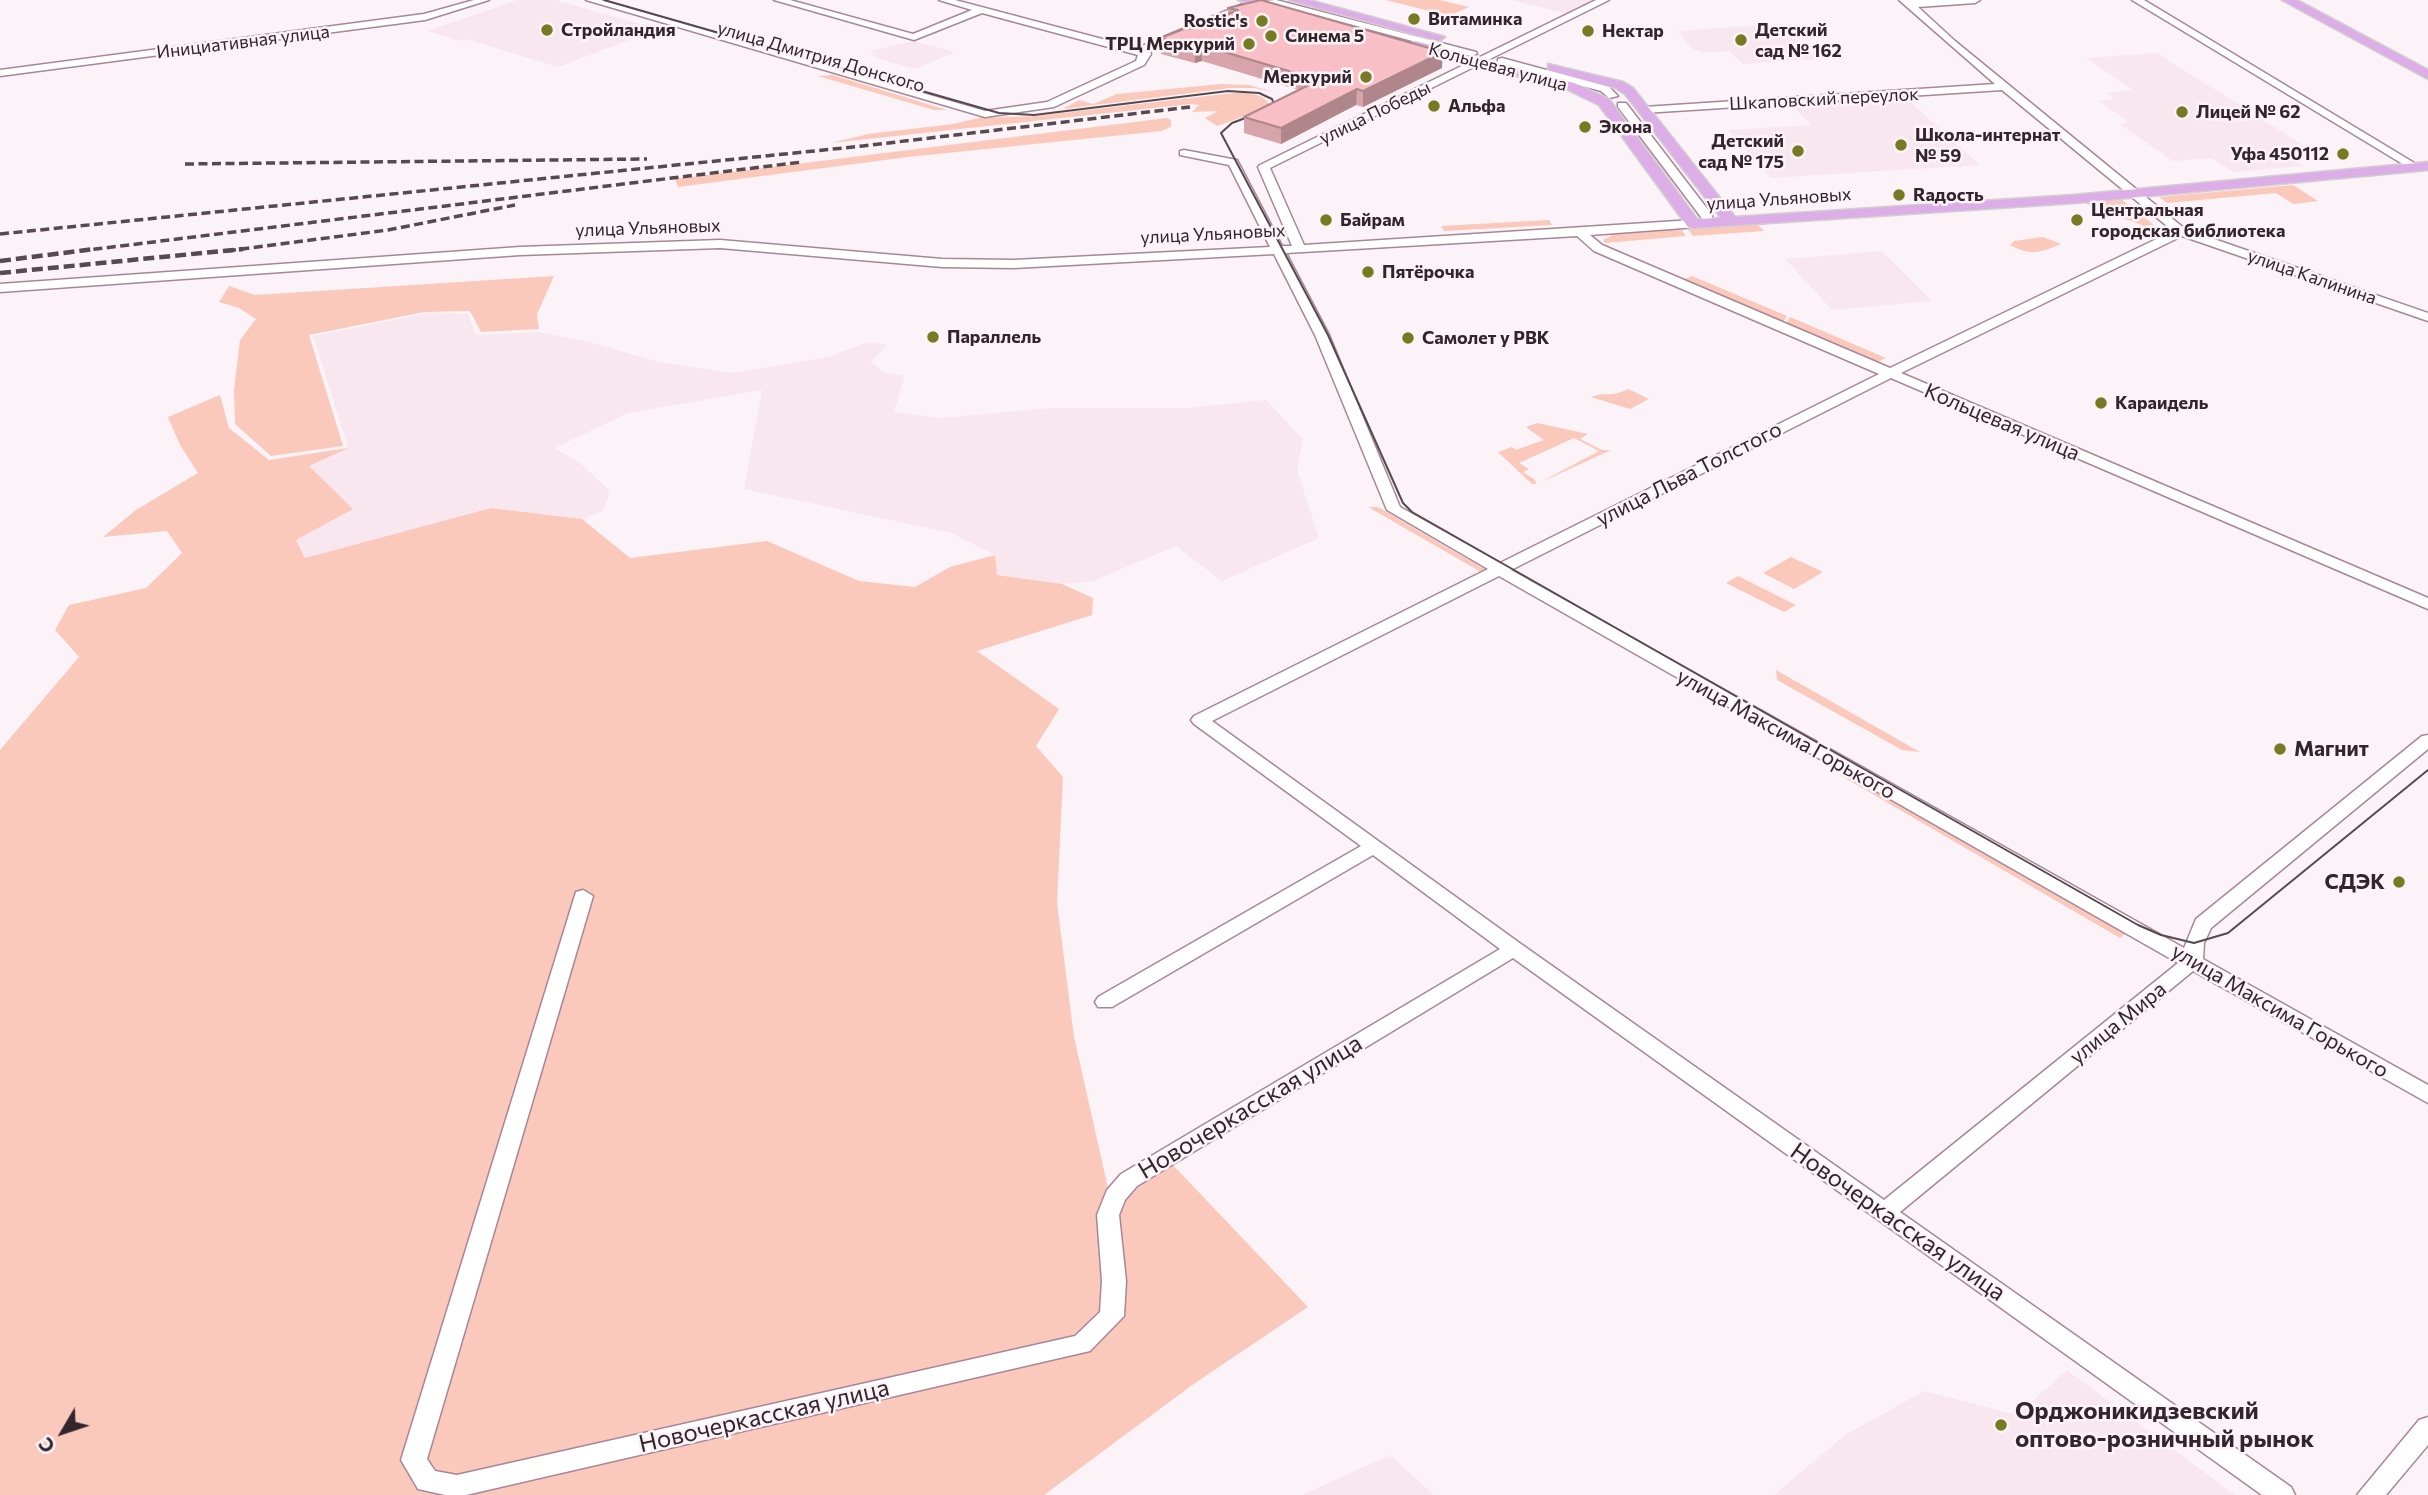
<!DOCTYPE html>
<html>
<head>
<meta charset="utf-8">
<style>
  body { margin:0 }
  #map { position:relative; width:2428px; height:1495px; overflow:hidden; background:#fbf3f7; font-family:Commissioner,sans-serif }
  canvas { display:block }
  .north { position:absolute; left:28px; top:1397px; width:70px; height:70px; -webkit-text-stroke:5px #fbf3f7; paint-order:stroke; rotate:231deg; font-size:19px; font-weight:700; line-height:28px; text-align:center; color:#33252c }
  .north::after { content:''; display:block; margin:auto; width:24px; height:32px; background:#33252c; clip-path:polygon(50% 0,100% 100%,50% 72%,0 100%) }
</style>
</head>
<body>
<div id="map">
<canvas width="2428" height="1495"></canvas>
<div class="north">С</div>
</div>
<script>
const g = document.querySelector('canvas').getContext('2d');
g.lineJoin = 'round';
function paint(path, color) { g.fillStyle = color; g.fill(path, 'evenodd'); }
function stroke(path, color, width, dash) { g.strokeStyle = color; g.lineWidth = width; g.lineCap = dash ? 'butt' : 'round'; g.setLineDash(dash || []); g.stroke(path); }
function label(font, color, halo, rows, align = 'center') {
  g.font = font + ' Commissioner,sans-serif'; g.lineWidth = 5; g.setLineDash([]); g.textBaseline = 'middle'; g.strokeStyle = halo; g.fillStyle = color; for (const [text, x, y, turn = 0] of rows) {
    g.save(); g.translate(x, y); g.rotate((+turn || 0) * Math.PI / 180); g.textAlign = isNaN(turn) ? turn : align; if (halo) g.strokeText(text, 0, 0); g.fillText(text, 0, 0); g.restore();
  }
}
paint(new Path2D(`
  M 517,0 L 555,0 L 658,29 L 558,67 L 466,39 L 460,41 L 427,31 Z
  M 1511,0 L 1596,0 L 1568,14 Z
  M 1781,24 L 1818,59 L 1743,64 L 1729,51 L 1703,52 L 1693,49 L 1677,31 Z
  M 914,41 L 955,52 L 916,69 L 878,59 L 870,51 Z
  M 2157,53 L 2306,147 L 2278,149 L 2303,166 L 2233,172 L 2212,158 L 2173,161 L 2119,124 L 2129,122 L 2099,101 L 2114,99 L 2106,93 L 2133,90 L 2086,58 Z
  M 1906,98 L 1980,165 L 1771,178 L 1728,130 L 1811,125 L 1791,105 Z
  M 1882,251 L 1932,301 L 1832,310 L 1785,259 Z
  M 428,313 L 468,314 L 476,335 L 538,332 L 590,342 L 658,362 L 732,373 L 828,357 L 867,342 L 887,345 L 871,362 L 885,373 L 905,375 L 894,412 L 942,418 L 1050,408 L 1189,408 L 1266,400 L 1303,439 L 1297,470 L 1319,538 L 1222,581 L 1176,546 L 1093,581 L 1062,584 L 996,575 L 995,555 L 951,533 L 744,489 L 762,390 L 628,413 L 555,448 L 579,462 L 610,491 L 603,511 L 582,519 L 491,508 L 305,558 L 296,540 L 352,509 L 309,466 L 348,447 L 313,336 Z
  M 2067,1370 L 2235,1495 L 1774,1495 L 1845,1435 L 1924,1391 L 2017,1415 Z
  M 1390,1455 L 1434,1495 L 1302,1495 Z`), '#f9e7f0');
paint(new Path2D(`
  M 1386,0 L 1440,0 L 1469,7 L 1449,16 Z
  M 833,75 L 947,110 L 934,110 L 818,76 Z
  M 1221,84 L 1249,85 L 1277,93 L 1254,88 L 1230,88 L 1063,109 L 1079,100 L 1093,104 L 1117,94 Z
  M 1242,92 C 1254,94 1265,95 1271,107 L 1217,126 L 1205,118 L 1218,111 L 1192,112 L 1199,105 L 1191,104 L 831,143 L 868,134 L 953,124 L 979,118 L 1036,116 Z
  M 1167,118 L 1171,120 L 1171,127 L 1161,131 L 908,157 L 678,187 L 675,179 Z
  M 2293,185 L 2318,201 L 2293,204 L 2276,193 L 2167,203 L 2159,197 Z
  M 2122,200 L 2154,225 L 2144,226 L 2084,203 Z
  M 1549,220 L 1552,225 L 1444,231 L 1441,226 Z
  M 1756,223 L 1764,231 L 1693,236 L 1687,228 Z
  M 1680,228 L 1686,236 L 1605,243 L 1603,240 L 1616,233 Z
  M 2043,237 L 2061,244 C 2040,253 2031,256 2010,245 L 2014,241 Z
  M 554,276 L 537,314 L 539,329 L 481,332 L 470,311 L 424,312 L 309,335 L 343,446 L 271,456 L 235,424 L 234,390 L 240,340 L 256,319 L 239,308 L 219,302 L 229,286 L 255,295 Z
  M 1692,276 L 1787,316 L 1783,322 L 1683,280 Z
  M 1790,317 L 1886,358 L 1877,362 L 1786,323 Z
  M 1628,389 L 1649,399 L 1630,409 L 1591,397 C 1606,391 1610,398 1628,389 Z
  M 220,395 L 229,428 L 269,460 L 348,448 L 309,466 L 353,509 L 296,540 L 305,558 L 491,508 L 582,519 L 630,558 L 767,541 L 859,581 L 915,587 L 950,567 L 995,555 L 997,575 L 1062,584 L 1093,598 L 1092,615 L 977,651 L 1059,709 L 1036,746 L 1063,777 L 1057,903 L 1074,1037 L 1112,1206 L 1171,1163 L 1308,1307 L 1195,1383 L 1044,1495 L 0,1495 L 0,750 L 79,657 L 55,630 L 69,605 L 146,588 L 182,553 L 167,531 L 103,537 L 136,510 L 198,473 L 180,445 L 168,417 Z
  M 1537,423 L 1588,434 L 1580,439 L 1602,450 L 1611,450 L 1539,483 L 1599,451 L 1574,438 L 1519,463 L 1529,469 L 1523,472 L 1535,480 L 1536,484 L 1532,484 L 1498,452 L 1512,447 L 1516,450 L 1544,440 L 1526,427 Z
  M 1368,507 L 1378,507 L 1486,570 L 1481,572 Z
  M 1791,557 L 1823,572 L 1794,589 L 1763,573 Z
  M 1738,576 L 1796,605 L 1784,612 L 1726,583 Z
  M 1776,670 L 1920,752 L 1902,750 L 1777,680 Z
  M 1842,774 L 1851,774 L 2126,933 L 2120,938 L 1840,775 Z`), '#fac9bc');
const minor = new Path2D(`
  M 474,0 L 489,0 L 425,20 L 0,76 L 0,70 L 424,14 Z
  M 586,0 L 601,0 L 985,111 L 1047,102 L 1136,61 L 1138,55 L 982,13 L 914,40 L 774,0 L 790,0 L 913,34 L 972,10 L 939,0 L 955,0 L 1140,49 L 1142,46 L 1252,0 L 1265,0 L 1150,50 L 1151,54 L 1144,65 L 1054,107 L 985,117 Z
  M 1276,0 L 1476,52 L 1477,54 L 1468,56 L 1264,1 Z
  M 1596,0 L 1609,0 L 1270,168 L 1304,245 L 1693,220 L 1699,224 L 1697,227 L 1590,235 L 1602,245 L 1890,368 L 2173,231 L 2002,90 L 1644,113 L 1639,110 L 1644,107 L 1995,84 L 1899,0 L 1980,0 L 1975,3 L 1918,7 L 1955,41 L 2185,229 L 2428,313 L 2428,321 L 2182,236 L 1901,373 L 2428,598 L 2428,609 L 1891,378 L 1511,570 L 2184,948 L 2196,919 L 2422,736 L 2428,735 L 2428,749 L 2211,928 L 2204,943 L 2203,959 L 2428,1085 L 2428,1103 L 2193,971 L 1900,1212 L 2291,1487 L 2295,1495 L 2262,1495 L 1513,958 L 1137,1186 L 1125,1200 L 1119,1215 L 1126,1281 L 1124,1316 L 1090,1351 L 466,1495 L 445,1495 L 418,1489 L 401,1460 L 576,892 L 583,890 L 593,896 L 427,1459 L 435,1471 L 457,1475 L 1075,1336 L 1100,1312 L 1102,1281 L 1097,1215 L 1107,1190 L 1121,1174 L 1500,949 L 1373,855 L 1112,1007 L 1098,1007 L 1095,1002 L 1098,997 L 1361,846 L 1194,724 L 1191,720 L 1194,716 L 1488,569 L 1387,510 L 1315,335 L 1274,254 L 1014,268 L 942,267 L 720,248 L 520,255 L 0,292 L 0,284 L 520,247 L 720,240 L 942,259 L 1014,260 L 1270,247 L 1229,165 L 1180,155 L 1180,151 L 1184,150 L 1237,160 L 1282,246 L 1292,246 L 1258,167 L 1260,165 ZM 1577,236 L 1594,251 L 1879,374 L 1500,563 L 1400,507 L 1329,335 L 1286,253 ZM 1499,576 L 2178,963 L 1884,1200 L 1521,944 L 1212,721 Z
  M 2132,0 L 2144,0 L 2421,167 L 2411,169 Z
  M 1502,58 L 1609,87 L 1618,96 L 1609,98 L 1601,91 L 1498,63 L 1498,59 Z
  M 1618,103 L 1626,103 L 1712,215 L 1712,221 L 1704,221 L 1618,107 Z
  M 2428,1417 L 2428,1445 L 2386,1495 L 2357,1495 L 2419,1420 Z`);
const major = new Path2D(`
  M 1238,0 L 1258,0 L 1285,9 L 1279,12 Z
  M 1289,0 L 1309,0 L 1445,37 L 1439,41 Z
  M 2282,0 L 2297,0 L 2428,70 L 2428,79 Z
  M 1415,41 L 1574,83 L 1609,99 L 1697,219 L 1721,218 L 1625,94 L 1615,88 L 1548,70 L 1548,64 L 1623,82 L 1633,88 L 1735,217 L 2074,195 L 2428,162 L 2428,170 L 2074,203 L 1693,228 L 1688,227 L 1599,105 L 1566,89 L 1411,48 L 1409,45 Z`);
stroke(minor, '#a88698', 3);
stroke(major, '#d2cfd1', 3);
paint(minor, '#fff');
paint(major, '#dcade6');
stroke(new Path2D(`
  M 604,0 L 999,113 L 1034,115 L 1228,91 L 1259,93 L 1272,99 L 1275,107 L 1232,123 L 1221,133 L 1328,335 L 1403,503 L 1412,512 L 2138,925 L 2161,935 L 2194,943 L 2228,933 L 2428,770`), '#56494f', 2);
stroke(new Path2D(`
  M 185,164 L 647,159
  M 0,234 L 863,146 L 1190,107
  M 80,251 L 802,162
  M 227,251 L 388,230 L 515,205`), '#56494f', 3.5, [9, 4.5]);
stroke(new Path2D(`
  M 0,261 L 94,249
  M 0,273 L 243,249`), '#56494f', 4.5, [11, 5]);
paint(new Path2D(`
  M 1228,8 L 1442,68 L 1363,107 L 1356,105 L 1281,144 L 1244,133 L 1244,117 L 1299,90 L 1202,61 L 1195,63 L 1161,54 L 1161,38 L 1193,29 L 1228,14 Z`), '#d6a4aa');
paint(new Path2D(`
  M 1201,45 L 1202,61 L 1195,63 L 1195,48 Z
  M 1443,52 L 1442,68 L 1363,107 L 1363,91 Z
  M 1357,89 L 1356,105 L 1281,144 L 1281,128 Z`), '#ae868b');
const building = new Path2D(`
  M 1261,0 L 1443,52 L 1363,91 L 1357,89 L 1281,128 L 1244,117 L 1319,80 L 1201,45 L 1195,48 L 1161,38 L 1186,28 L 1193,29 L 1238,10 L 1228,8 Z`);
paint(building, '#f9bfc6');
stroke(building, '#ae868b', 2);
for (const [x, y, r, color] of [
  [1414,19,7,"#777a22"],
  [1262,21,7,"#777a22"],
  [547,30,7,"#777a22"],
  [1588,31,7,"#777a22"],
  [1271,36,7,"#777a22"],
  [1741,40,7,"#777a22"],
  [1249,44,7,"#777a22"],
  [1366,77,7,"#777a22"],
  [1434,106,7,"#777a22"],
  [2182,112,7,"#777a22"],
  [1585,127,7,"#777a22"],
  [1901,145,7,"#777a22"],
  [1798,151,7,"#777a22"],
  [2343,154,7,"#777a22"],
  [1899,195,7,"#777a22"],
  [1326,220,7,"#777a22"],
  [2077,220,7,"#777a22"],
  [1368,272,7,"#777a22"],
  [933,337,7,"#777a22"],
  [1408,338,7,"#777a22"],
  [2101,403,7,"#777a22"],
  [2280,749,7,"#777a22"],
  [2399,882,7,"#777a22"],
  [2001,1425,7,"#777a22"]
]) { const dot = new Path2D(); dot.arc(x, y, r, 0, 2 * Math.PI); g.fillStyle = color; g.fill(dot); stroke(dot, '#fbf3f7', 2.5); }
label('bold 18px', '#33252c', '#fbf3f7', [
  ["Витаминка",1428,19],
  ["Rostic's",1248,21,"right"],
  ["Стройландия",561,30],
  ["Детский",1755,30],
  ["сад № 162",1755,51],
  ["Нектар",1602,31],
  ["Синема 5",1285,36],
  ["ТРЦ Меркурий",1235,44,"right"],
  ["Меркурий",1352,77,"right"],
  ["Альфа",1448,106],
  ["Лицей № 62",2196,112],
  ["Экона",1599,127],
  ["Школа-интернат",1915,135],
  ["№ 59",1915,156],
  ["Детский",1784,141,"right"],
  ["сад № 175",1784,162,"right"],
  ["Уфа 450112",2329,154,"right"],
  ["Rадость",1913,195],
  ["Центральная",2091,210],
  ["городская библиотека",2091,231],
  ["Байрам",1340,220],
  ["Пятёрочка",1382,272],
  ["Параллель",947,337],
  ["Самолет у РВК",1422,338],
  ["Караидель",2115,403]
], 'left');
label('18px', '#33252c', '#fbf3f7', [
  ["Инициативная улица",243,42,-7],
  ["улица Дмитрия Донского",821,57,16],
  ["Кольцевая улица",1498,67,15],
  ["Шкаповский переулок",1824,99,-3],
  ["улица Победы",1375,113,-26],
  ["улица Ульяновых",1779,199,-4],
  ["улица Ульяновых",648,228,-2],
  ["улица Ульяновых",1213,234,-3],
  ["улица Калинина",2312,277,19]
]);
label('21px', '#33252c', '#fbf3f7', [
  ["Кольцевая улица",2002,422,23],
  ["улица Льва Толстого",1689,474,-27],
  ["улица Максима Горького",1786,734,29],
  ["улица Максима Горького",2280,1011,30],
  ["улица Мира",2118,1023,-39]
]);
label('bold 21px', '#33252c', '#fbf3f7', [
  ["Магнит",2294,749],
  ["СДЭК",2385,882,"right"]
], 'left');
label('24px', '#33252c', '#fbf3f7', [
  ["Новочеркасская улица",1250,1107,-31],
  ["Новочеркасская улица",1898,1222,35],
  ["Новочеркасская улица",764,1416,-13]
]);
label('bold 24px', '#33252c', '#fbf3f7', [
  ["Орджоникидзевский",2015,1411],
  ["оптово-розничный рынок",2015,1439]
], 'left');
</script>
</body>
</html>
